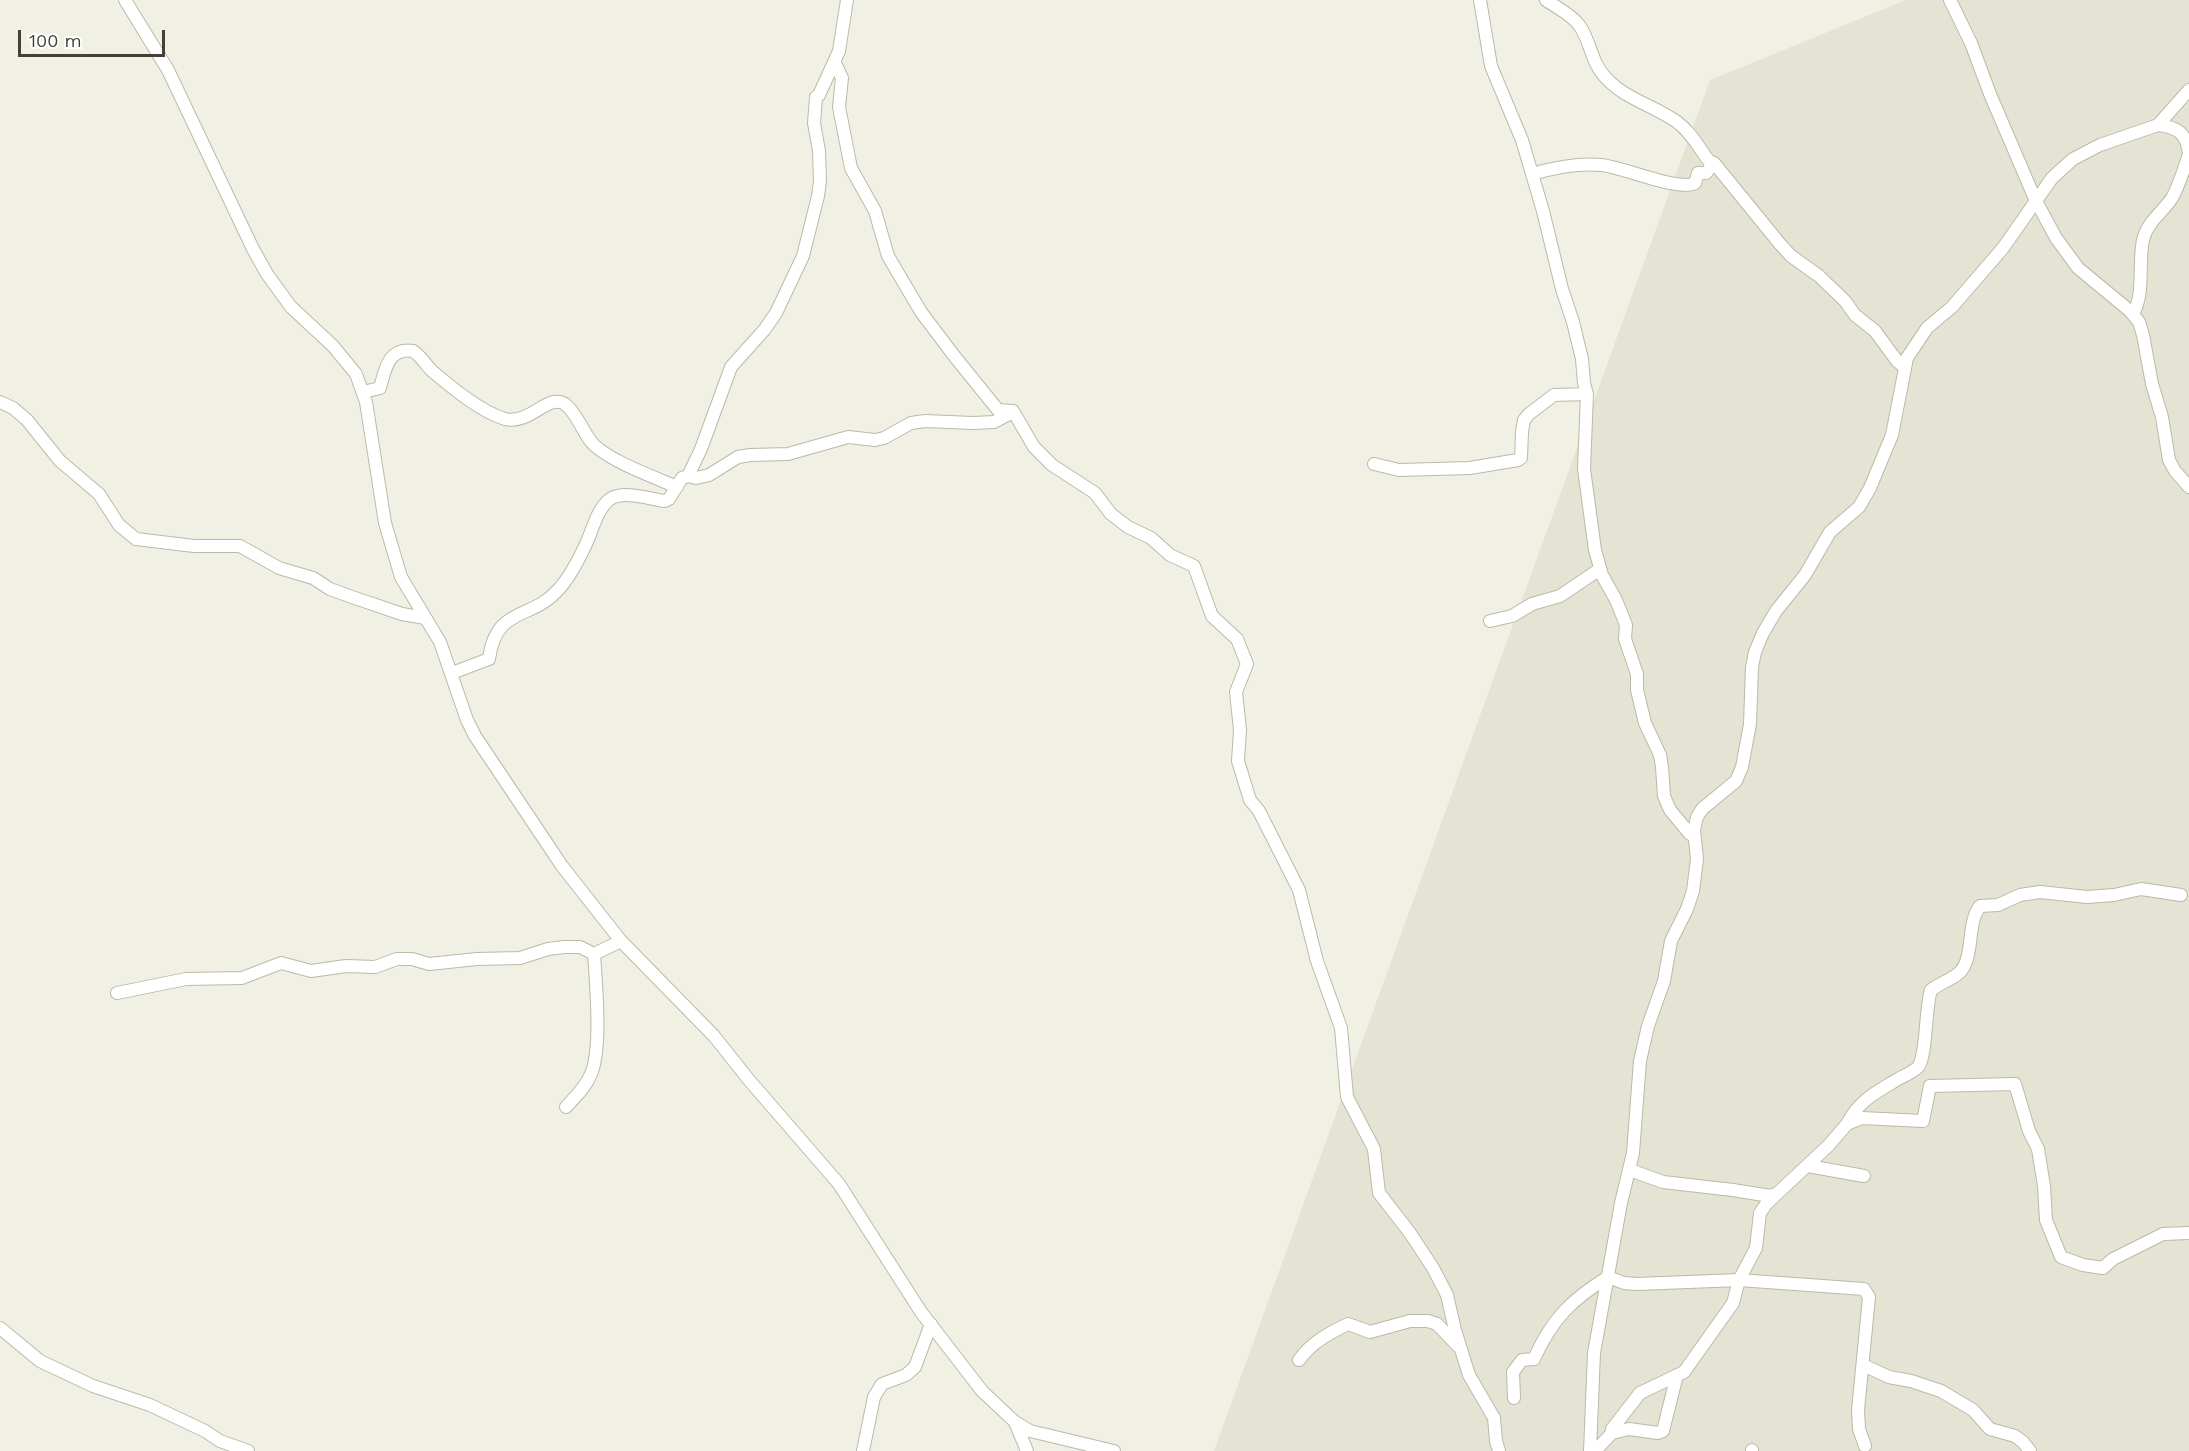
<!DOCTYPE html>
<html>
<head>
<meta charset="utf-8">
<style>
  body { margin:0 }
  #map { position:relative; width:2189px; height:1451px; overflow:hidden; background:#f1f0e5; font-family:"Work Sans",sans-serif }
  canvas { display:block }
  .scale { position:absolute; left:18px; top:30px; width:147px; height:27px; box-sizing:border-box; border:3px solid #434135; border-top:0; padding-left:8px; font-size:18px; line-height:21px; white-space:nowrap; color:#434135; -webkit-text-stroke:4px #fff; paint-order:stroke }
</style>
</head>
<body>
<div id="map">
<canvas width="2189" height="1451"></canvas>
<div class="scale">100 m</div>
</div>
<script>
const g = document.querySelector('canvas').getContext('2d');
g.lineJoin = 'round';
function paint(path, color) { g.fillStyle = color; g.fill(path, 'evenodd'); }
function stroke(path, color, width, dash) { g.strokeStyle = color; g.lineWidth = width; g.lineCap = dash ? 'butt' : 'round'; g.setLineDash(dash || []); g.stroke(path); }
paint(new Path2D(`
  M 1906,0 L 2189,0 L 2189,1451 L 1214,1451 L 1710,80 Z`), '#e5e3d3');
const street = new Path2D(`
  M 125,0 L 168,70 L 253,249 L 267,274 L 291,307 L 333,346 L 356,374 L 366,402 L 385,523 L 401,577 L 440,642 L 467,720 L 475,736 L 562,866 L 621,941 L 714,1036 L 749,1080 L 839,1184 L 921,1312 L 982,1391 L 1015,1422 L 1030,1431 L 1114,1451
  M 1480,0 L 1491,66 L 1522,140 L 1543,211 L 1562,289 L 1573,322 L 1582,359 L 1584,383 L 1587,394 L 1584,469 L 1595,550 L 1602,575 L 1616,600 L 1626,625 L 1625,639 L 1637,674 L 1637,690 L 1645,723 L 1660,755 L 1662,767 L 1664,796 L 1670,810 L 1690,834 L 1694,830
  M 1546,0 C 1557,8 1571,14 1579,25 C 1591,41 1591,63 1606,78 C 1625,99 1655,106 1677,122 C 1691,132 1699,148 1709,161 L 1714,163 L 1780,244 L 1791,256 L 1819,276 L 1845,301 L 1855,315 L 1875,331 L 1897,361 L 1902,365 L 1907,358
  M 1950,0 L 1971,43 L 1990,94 L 2035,199 L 2056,238 L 2078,268 L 2130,311 L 2139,322 L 2143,335 L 2152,384 L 2162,417 L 2169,460 L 2175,471 L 2189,487
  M 835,63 L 842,78 L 839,107 L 851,168 L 875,211 L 888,256 L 921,312 L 955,357 L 998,410 L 1013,411 L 1034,447 L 1052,465 L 1095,493 L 1111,514 L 1128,527 L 1151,538 L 1170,555 L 1194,566 L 1212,616 L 1237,639 L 1247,664 L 1236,692 L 1240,730 L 1238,761 L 1250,800 L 1259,811 L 1299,890 L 1317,961 L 1341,1028 L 1347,1097 L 1374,1149 L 1379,1193 L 1410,1233 L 1433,1268 L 1447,1295 L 1455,1330 L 1469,1375 L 1494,1418 L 1496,1441 L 1499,1451
  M 1532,174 C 1553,168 1579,163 1601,165 C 1624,167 1679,192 1695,183 L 1698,173 L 1706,173 L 1714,163
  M 2133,314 C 2145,293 2138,264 2143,240 C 2147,222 2162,213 2172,198 C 2180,184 2184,168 2189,154 C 2187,133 2177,127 2158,125
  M 363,392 L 380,388 C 385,370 388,347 413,351 C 421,356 425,364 432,371 C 451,387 481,412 505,419 C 530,425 548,393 565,404 C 578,414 583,434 594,445 C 612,462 654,477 677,487
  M 0,402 L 13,408 L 27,420 L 60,461 L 99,494 L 119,525 L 136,539 L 194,546 L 240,546 L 279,568 L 313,578 L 330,589 L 352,597 L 402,614 L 425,618
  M 1374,464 L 1399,470 L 1470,468 L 1518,460 L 1521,458 L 1522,432 L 1524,420 L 1529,414 L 1554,395 L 1587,394
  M 688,476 L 696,478 L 709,475 L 738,457 L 750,455 L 788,454 L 848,437 L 875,440 L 884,438 L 911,423 L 925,421 L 973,423 L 994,422 L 1013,412
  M 1490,621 L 1512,616 L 1532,604 L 1560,596 L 1600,569
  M 452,673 L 489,659 C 496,606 531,620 557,591 C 569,579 579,559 586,544 C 593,529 597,509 610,499 C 624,490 650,499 665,501 L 669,499 L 682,478 L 688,476 L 701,449 L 731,367 L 765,329 L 776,313 L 803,256 L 818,196 L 820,181 L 819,151 L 814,123 L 816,97 L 819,95 L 839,51 L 847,0
  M 117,993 L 186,979 L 242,978 L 281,963 L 311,971 L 346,966 L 375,967 L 397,959 L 412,959 L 429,964 L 477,959 L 520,958 L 548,949 L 564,947 L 580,947 L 594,954 L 621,941
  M 566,1107 C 575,1097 586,1087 591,1074 C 602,1049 596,983 594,954
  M 1847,1124 C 1859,1100 1877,1092 1898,1079 C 1904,1076 1913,1072 1918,1067 C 1927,1056 1925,1008 1931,990 C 1940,983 1951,980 1959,973 C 1975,958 1966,924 1980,906 L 1998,905 L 2020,895 L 2040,892 L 2087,897 L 2114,895 L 2141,889 L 2181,895
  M 1808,1166 L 1864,1176
  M 1630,1170 L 1663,1182 L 1733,1190 L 1770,1196 L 1776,1194
  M 0,1328 L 40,1361 L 93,1386 L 150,1405 L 205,1431 L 220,1441 L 248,1451
  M 1299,1360 C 1311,1343 1329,1333 1348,1324 L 1370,1332 L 1410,1321 L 1428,1321 L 1437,1324 L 1458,1346
  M 1863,1365 L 1889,1377 L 1911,1381 L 1941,1391 L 1973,1410 L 1990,1429 L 2015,1436 L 2023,1442 L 2030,1451
  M 1514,1398 L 1513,1372 L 1522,1360 L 1534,1359 C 1552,1319 1571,1300 1608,1277 L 1624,1283 L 1637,1284 L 1739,1280 L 1864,1289 L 1869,1297 L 1858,1410 L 1859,1429 L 1865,1446
  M 1015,1422 L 1027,1451
  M 1612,1433 L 1629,1429 L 1658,1433 L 1663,1431 L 1677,1375
  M 1752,1450 L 1752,1451
  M 863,1451 L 874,1397 L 882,1384 L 906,1375 L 915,1367 L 931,1324
  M 1590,1451 L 1594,1353 L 1621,1203 L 1633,1153 L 1640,1061 L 1648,1026 L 1664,981 L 1671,941 L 1687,909 L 1693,891 L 1697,859 L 1694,830 L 1697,817 L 1702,809 L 1736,781 L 1742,767 L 1750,724 L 1752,667 L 1755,652 L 1763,633 L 1776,611 L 1805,575 L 1830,532 L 1859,507 L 1870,488 L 1892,435 L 1907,358 L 1927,328 L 1952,307 L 2003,248 L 2052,178 L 2073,159 L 2100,145 L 2158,125 L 2189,90
  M 1590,1451 L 1596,1450 L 1612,1433 L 1612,1429 L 1640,1393 L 1684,1372 L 1733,1303 L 1739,1280 L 1756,1248 L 1760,1213 L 1767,1203 L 1828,1146 L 1847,1124 L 1862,1118 L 1923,1121 L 1930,1086 L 2015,1084 L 2029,1131 L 2038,1149 L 2044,1186 L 2046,1220 L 2061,1257 L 2083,1265 L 2103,1268 L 2113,1259 L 2163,1234 L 2189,1233`);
stroke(street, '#bcb9a8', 14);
stroke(street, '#fff', 12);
</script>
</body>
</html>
